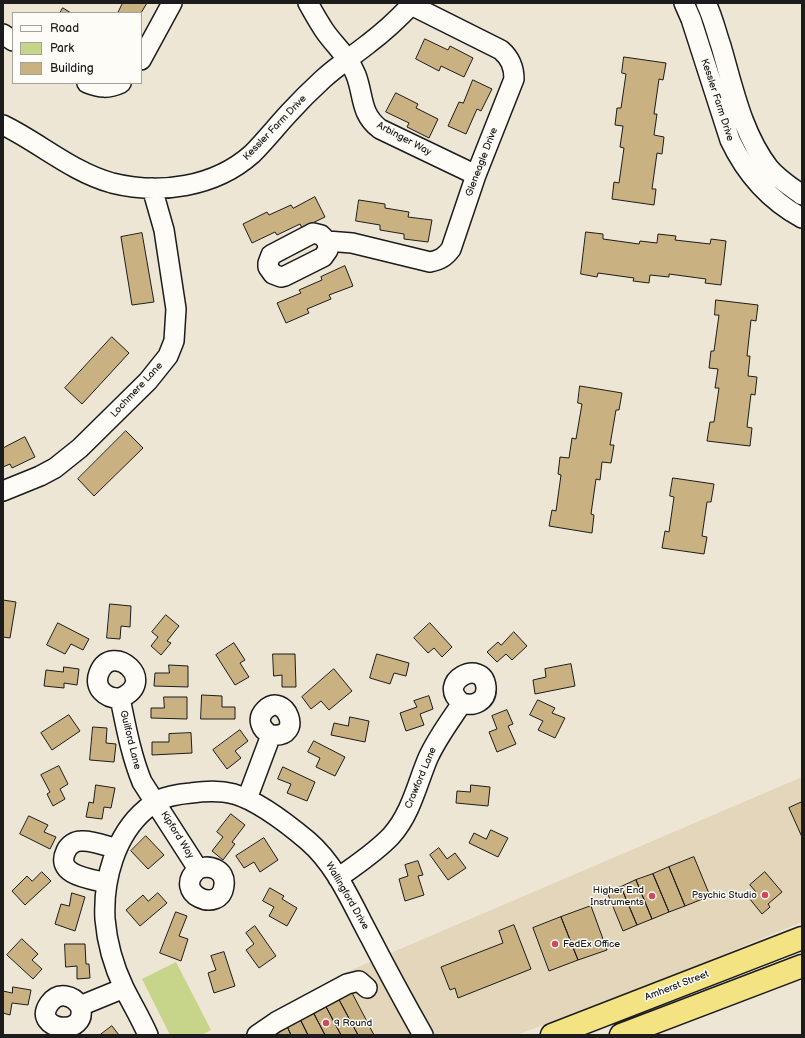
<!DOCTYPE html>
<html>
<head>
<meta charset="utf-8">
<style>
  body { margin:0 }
  #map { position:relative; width:805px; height:1038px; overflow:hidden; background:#eee6d4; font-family:"Balsamiq Sans",sans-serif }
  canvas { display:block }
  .frame { position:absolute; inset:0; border:4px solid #1c1c1c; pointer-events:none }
  .legend { position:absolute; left:12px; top:12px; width:130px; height:72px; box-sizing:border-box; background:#fdfcf7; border:1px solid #a3a29f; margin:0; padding:5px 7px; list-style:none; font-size:12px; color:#1c1c1c }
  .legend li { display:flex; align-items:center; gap:8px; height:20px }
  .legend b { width:20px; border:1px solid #a3a29f }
</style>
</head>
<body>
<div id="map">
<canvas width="805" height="1038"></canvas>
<div class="frame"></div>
<ul class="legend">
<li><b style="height:5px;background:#fdfcf7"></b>Road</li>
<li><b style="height:11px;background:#c6d589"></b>Park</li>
<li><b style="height:11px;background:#cab181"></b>Building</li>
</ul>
</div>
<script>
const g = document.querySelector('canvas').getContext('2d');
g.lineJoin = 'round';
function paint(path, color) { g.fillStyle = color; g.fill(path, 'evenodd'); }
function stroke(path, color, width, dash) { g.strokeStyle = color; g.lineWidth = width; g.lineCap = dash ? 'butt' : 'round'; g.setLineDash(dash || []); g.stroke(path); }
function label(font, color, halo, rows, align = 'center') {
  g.font = font + ' "Balsamiq Sans",sans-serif'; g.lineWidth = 3; g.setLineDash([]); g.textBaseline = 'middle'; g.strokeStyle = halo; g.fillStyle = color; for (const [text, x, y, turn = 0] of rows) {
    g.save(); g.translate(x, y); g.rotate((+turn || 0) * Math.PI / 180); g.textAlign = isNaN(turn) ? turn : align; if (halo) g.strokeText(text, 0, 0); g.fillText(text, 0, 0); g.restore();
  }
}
paint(new Path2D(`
  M 802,777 L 802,922 L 688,969 L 517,1035 L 243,1035 L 337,976 Z`), '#e3d6bb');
paint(new Path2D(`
  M 176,962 L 211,1030 L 202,1035 L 170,1035 L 142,979 Z`), '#c6d589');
const building = new Path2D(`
  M 123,3 L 147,3 L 141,13 L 118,13 Z
  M 63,8 L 71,13 L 60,13 Z
  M 425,39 L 448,50 L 450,46 L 473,58 L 464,77 L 441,66 L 439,71 L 416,59 Z
  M 624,57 L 666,63 L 663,80 L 659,79 L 654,114 L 657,114 L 654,135 L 664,137 L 662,154 L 657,153 L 652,189 L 656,189 L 654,205 L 612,199 L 614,182 L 619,183 L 624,148 L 620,147 L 623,126 L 615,125 L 617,108 L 621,108 L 626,74 L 622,73 Z
  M 473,80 L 492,89 L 481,111 L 477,109 L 466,134 L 448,126 L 459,102 L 463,103 Z
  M 396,93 L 418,104 L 416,108 L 438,119 L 429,138 L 407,127 L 409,123 L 386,112 Z
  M 315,197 L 325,217 L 302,228 L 300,224 L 277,235 L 275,232 L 252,243 L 243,224 L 267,212 L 269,215 L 291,205 L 293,208 Z
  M 359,200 L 385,204 L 385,208 L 409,212 L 408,217 L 432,220 L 428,242 L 404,239 L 404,234 L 380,230 L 380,225 L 356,221 Z
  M 586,232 L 603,234 L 603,239 L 639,244 L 640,241 L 657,243 L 658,234 L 676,236 L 675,240 L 710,244 L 711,239 L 726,241 L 721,285 L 705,283 L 706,279 L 669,274 L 669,277 L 650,275 L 649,283 L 633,281 L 634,278 L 598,273 L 597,277 L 581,274 Z
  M 142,233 L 154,302 L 132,305 L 121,237 Z
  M 345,266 L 353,286 L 329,295 L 331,299 L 307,309 L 309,313 L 286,323 L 277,303 L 301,293 L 299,290 L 322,280 L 321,277 Z
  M 716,300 L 758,305 L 756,321 L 751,320 L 747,356 L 750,356 L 748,376 L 757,377 L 755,395 L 751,394 L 747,427 L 752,428 L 750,446 L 707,441 L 710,422 L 714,422 L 719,388 L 715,388 L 718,369 L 709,368 L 711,351 L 714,351 L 719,315 L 715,315 Z
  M 112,337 L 129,353 L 82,404 L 65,388 Z
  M 580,386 L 622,393 L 619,410 L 616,410 L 610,445 L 614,445 L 611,463 L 602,462 L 600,480 L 596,479 L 591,514 L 594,515 L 592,533 L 549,526 L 552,510 L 556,511 L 561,475 L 558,474 L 560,457 L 569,458 L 572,438 L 576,439 L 582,404 L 578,403 Z
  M 126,431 L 143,448 L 94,496 L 78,479 Z
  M 25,437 L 35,457 L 12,468 L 10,464 L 3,467 L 3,446 L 4,447 Z
  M 673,478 L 714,484 L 711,502 L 707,502 L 702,536 L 707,537 L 704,554 L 662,548 L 665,531 L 669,532 L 674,497 L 670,496 Z
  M 3,600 L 16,602 L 10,638 L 3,637 Z
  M 110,604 L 131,606 L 130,627 L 121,626 L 120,639 L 107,638 Z
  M 166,615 L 179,626 L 167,641 L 171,643 L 161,655 L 151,646 L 158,637 L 152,632 Z
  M 58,623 L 89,639 L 83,650 L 71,644 L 65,654 L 47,645 Z
  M 430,623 L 452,647 L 442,657 L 434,648 L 428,653 L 414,638 Z
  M 514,632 L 527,646 L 512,660 L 506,654 L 497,662 L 487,652 L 498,642 L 501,645 Z
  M 234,643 L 245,660 L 240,663 L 249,677 L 235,685 L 216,655 Z
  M 273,654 L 295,654 L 296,687 L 282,687 L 282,675 L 274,676 Z
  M 377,654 L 409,663 L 406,676 L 394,673 L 390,684 L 370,678 Z
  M 571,664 L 575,686 L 535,694 L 533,680 L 546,677 L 545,669 Z
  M 169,665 L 188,666 L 188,687 L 154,686 L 155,673 L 169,673 Z
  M 64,667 L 79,669 L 77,685 L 64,683 L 64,688 L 44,686 L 46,670 L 63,672 Z
  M 334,669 L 352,691 L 329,710 L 321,701 L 311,709 L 302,697 Z
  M 202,695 L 222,696 L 222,707 L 235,707 L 235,719 L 201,719 Z
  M 429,696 L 433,709 L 420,714 L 424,725 L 406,731 L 400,713 L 417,707 L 414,701 Z
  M 164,697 L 187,697 L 187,719 L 151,718 L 151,708 L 164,708 Z
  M 538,700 L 555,708 L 552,713 L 565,718 L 555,738 L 538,730 L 543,721 L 530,715 Z
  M 507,710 L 513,724 L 508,726 L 516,744 L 497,752 L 489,732 L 497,729 L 492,716 Z
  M 69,715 L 80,731 L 52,750 L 41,733 Z
  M 350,717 L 369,721 L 365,742 L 331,735 L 334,723 L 348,726 Z
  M 93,727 L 107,728 L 106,743 L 116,744 L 114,762 L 90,760 Z
  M 240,730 L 248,741 L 235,751 L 241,758 L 227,769 L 213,750 Z
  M 191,733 L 192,753 L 152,755 L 152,742 L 169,742 L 169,734 Z
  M 314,741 L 345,757 L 335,776 L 316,767 L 320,758 L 308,752 Z
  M 59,766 L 68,784 L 60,789 L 65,799 L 53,806 L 47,794 L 50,792 L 41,775 Z
  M 283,767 L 315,782 L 307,801 L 287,793 L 291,784 L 278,779 Z
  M 96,785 L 115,788 L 111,808 L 104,807 L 102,819 L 86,817 L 89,802 L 93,803 Z
  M 471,785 L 490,787 L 488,806 L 456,803 L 457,791 L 470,792 Z
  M 802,802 L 802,837 L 789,808 Z
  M 231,814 L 245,825 L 232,842 L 235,844 L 223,860 L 212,851 L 223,837 L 217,832 Z
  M 29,816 L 48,825 L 44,832 L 56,837 L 50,849 L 20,834 Z
  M 491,830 L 508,838 L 498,857 L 469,843 L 474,833 L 486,839 Z
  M 146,836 L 164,855 L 148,869 L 131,851 Z
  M 264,838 L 278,860 L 260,872 L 254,862 L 244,868 L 236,856 Z
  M 439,848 L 447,859 L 455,853 L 466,868 L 448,880 L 430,855 Z
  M 694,857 L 710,896 L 685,906 L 669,867 Z
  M 418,861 L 423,875 L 418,876 L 424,895 L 405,901 L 399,879 L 408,876 L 405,865 Z
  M 669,867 L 685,906 L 669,912 L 653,874 Z
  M 42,872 L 51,881 L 25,905 L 12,891 L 27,876 L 32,881 Z
  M 765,872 L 782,892 L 768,904 L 770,907 L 762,914 L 749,898 L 756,892 L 750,885 Z
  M 653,874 L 669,912 L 652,919 L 636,880 Z
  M 636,880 L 652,919 L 637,925 L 621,887 Z
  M 621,887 L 637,925 L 623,931 L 607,892 Z
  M 270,888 L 284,896 L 282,899 L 297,908 L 287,926 L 269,916 L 274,907 L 263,901 Z
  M 72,893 L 85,897 L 75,931 L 55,924 L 61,904 L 69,906 Z
  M 158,893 L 167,903 L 140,926 L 126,910 L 143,895 L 148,901 Z
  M 591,906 L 607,950 L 578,960 L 561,917 Z
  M 176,912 L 187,916 L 179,936 L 188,939 L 181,961 L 160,953 Z
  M 561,917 L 578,960 L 549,971 L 533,928 Z
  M 514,925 L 531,969 L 458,998 L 455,988 L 450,990 L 441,967 L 503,943 L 499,931 Z
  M 255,926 L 276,956 L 259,968 L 246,950 L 254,944 L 246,933 Z
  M 22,939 L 38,954 L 32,960 L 42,969 L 33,979 L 7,955 Z
  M 65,944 L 85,944 L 86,964 L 89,964 L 90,978 L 77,979 L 77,966 L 66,967 Z
  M 224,952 L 235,986 L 214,993 L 208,973 L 216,970 L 211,956 Z
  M 13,987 L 31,990 L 28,1005 L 12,1003 L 10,1015 L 3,1013 L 3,991 L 12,993 Z
  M 350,989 L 374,1035 L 358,1035 L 337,996 Z
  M 337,996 L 358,1035 L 341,1035 L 324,1003 Z
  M 324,1003 L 341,1035 L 325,1035 L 312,1010 Z
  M 312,1010 L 325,1035 L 308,1035 L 299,1017 Z
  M 299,1017 L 308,1035 L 291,1035 L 286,1024 Z
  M 286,1024 L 291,1035 L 275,1035 L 273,1031 Z
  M 112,1026 L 119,1035 L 100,1035 Z`);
paint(building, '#cab181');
stroke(building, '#1c1c1c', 1);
const minor = new Path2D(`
  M 308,3 C 313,12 318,21 324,30 C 334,45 349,57 356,75 C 364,96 360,114 380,129 L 476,175
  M 684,3 L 691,19 L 730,140 C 746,174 769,200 802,218
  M 706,3 C 713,17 716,32 721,46 C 733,87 742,133 769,168 C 778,179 791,187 802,195
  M 3,34 L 13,41
  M 141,60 L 172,3
  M 87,83 C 100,88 108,89 121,83
  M 3,125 C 40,143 72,172 112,183 C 160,195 215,187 252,154 C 265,141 276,127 289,113 C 299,102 311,90 323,79 C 337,66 353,56 368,44 C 384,32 399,18 413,3
  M 327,241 L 328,250 L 323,257 L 285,276 L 281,277 L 273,274 L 268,267 L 268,263 L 271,255 L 313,233 L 321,235 L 327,241 L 352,243 L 430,262 C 440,260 445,257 451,249 L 476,175 L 514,79 C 514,66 510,58 501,50 L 411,5
  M 3,491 L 40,476 L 55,468 L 80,448 L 148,381 L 168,356 L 174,341 L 176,309 L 164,230 L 152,188
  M 120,698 C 106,699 93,688 99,673 C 112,640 160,682 120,698 C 126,727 131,755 142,782 L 198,869 C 170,893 221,916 224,885 C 226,870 210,864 198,869
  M 247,799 L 271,735 C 261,730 256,719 265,710 C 285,690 306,739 271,735
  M 338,878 C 356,865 376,852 391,836 C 411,814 417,784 428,758 C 437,738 450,721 462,703 C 474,707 487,701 486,687 C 483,657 434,682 462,703
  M 107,883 C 92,879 54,876 66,851 C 69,845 75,841 81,841 C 92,840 106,846 117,849
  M 80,1006 C 90,1038 31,1031 49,1004 C 58,991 73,995 80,1006 L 124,988
  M 148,1035 C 141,1019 132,1004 124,988 C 114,967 107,943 105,919 C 103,880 115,835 146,809 C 149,807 153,803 156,801 C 167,796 180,794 191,793 C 206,791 219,790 234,794 C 258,801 289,825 308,841 C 337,866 352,904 370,937 C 387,970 405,1003 423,1035
  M 257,1035 L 276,1022 L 347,984 L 359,981 L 367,988`);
const highway = new Path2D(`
  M 552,1035 L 802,938
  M 621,1035 L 802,966`);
stroke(minor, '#1c1c1c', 22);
stroke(highway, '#1c1c1c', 25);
stroke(minor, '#fdfcf7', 19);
stroke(highway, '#f4e382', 22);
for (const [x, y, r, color] of [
  [765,895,4,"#d1495b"],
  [652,896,4,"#d1495b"],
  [555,944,4,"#d1495b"],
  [326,1023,4,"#d1495b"]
]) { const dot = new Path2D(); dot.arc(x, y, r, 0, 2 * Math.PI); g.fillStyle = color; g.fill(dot); stroke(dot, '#fdfcf7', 1.5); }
label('10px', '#1c1c1c', '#fdfcf7', [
  ["Kessler Farm Drive",717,100,72],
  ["Kessler Farm Drive",275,128,-46],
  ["Arbinger Way",404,139,28],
  ["Gleneagle Drive",482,162,-69],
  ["Lochmere Lane",137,390,-47],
  ["Guilford Lane",130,740,76],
  ["Crawford Lane",421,778,-67],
  ["Kipford Way",177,835,58],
  ["Wallingford Drive",347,896,60],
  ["Amherst Street",677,986,-21]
]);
label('10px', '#1c1c1c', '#fdfcf7', [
  ["Higher End",644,890],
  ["Instruments",644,902],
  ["Psychic Studio",757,895],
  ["FedEx Office",563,944,"left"],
  ["9 Round",334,1023,"left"]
], 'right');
</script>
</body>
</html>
